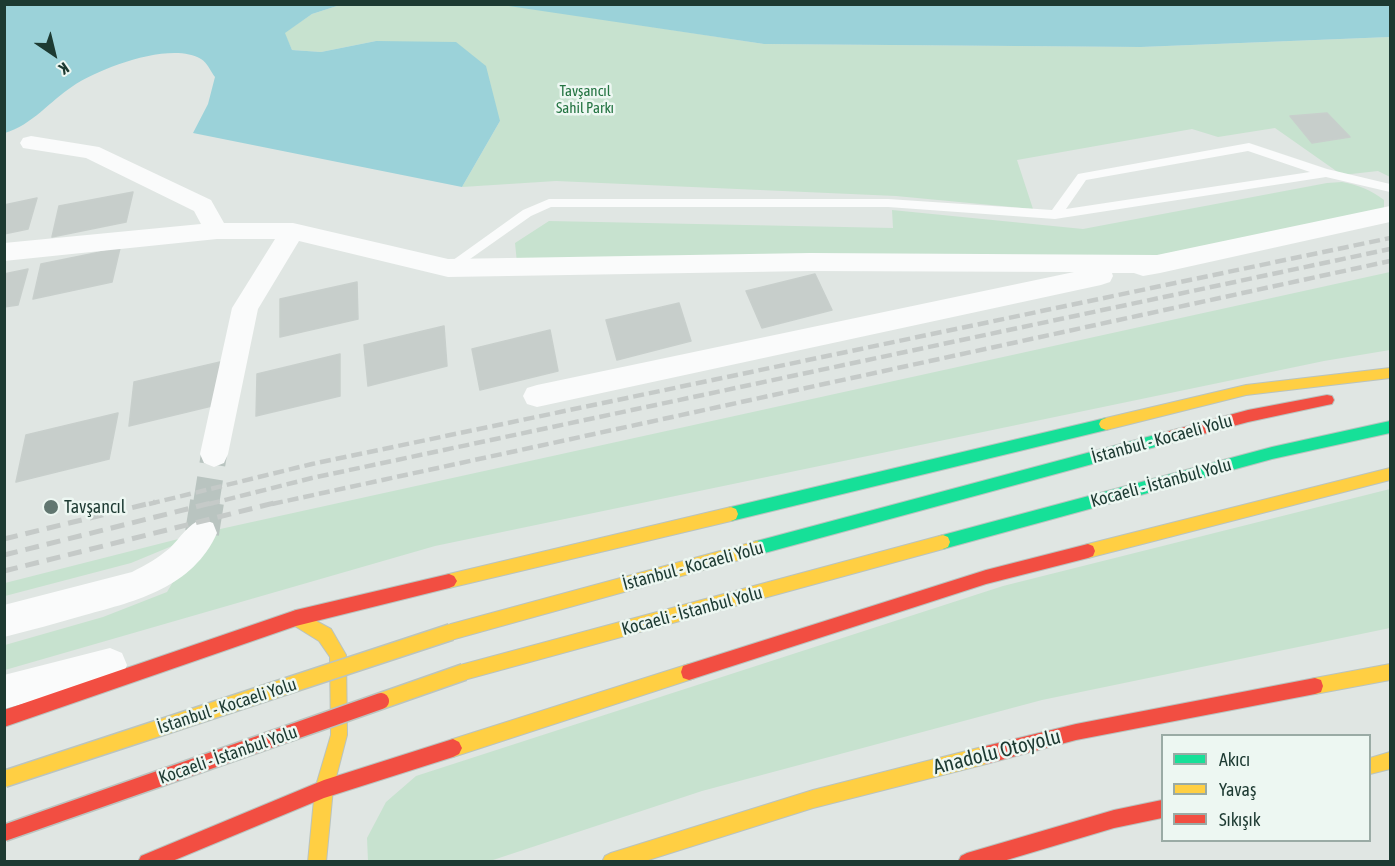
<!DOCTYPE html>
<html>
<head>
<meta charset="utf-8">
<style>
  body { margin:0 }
  #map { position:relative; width:1395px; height:866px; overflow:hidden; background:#e0e6e3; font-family:"Asap Condensed",sans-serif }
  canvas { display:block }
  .frame { position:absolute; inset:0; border:6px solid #1d3a32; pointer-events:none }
  .legend { position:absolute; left:1161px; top:734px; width:210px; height:108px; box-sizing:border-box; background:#edf7f2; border:2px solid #9aaba5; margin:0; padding:8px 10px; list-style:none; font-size:18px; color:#1d3a32 }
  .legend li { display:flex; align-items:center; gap:12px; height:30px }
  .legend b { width:30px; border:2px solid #9aaba5 }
  .north { position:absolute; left:24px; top:24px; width:60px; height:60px; -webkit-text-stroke:4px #edf7f2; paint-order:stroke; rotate:145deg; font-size:16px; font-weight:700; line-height:24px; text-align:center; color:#1d3a32 }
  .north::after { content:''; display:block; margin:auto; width:21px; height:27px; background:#1d3a32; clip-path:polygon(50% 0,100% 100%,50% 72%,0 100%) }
</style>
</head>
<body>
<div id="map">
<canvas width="1395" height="866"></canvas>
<div class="frame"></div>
<ul class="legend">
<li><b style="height:8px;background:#16e098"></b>Akıcı</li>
<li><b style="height:8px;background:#ffcf43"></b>Yavaş</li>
<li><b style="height:8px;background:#f24e42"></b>Sıkışık</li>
</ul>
<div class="north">K</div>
</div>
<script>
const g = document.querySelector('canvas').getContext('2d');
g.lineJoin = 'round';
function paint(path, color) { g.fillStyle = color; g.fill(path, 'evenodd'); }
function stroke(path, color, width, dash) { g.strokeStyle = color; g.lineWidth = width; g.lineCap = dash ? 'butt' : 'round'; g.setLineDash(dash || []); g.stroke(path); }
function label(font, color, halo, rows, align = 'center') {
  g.font = font + ' "Asap Condensed",sans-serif'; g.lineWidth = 5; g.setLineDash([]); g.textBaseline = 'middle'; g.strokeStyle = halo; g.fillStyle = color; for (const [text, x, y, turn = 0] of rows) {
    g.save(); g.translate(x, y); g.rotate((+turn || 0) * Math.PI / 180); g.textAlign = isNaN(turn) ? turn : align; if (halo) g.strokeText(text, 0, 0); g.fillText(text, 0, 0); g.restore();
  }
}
paint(new Path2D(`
  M 502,4 L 764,44 L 1141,47 L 1390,37 L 1390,177 L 1378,171 L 1342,175 L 1275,128 L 1218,137 L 1192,129 L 1017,160 L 1033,209 L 896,196 L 556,181 L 462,187 L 500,121 L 376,41 L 321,52 L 292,50 L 284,33 L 312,14 L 340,5 Z
  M 1342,182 C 1359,185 1371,190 1384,200 L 1384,208 L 1141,259 L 517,263 L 515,243 L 549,221 L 893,228 L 892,210 L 1083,229 L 1327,183 Z
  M 1390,272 L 1390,350 L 1324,361 L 435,546 L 5,670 L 5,645 L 103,617 L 167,592 L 201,534 L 131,563 L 5,596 L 5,583 L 202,533 Z
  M 1390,489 L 1390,628 L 1042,700 L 702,791 L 490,861 L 368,861 L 367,838 L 386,802 L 416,776 L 1003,586 Z`), '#c7e2cf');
paint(new Path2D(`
  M 5,4 L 340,5 L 312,14 L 285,33 L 292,50 L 321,52 L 376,41 L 456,42 L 486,66 L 500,121 L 462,187 L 193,133 L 208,104 L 215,77 C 211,72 207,62 201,59 C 171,41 100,68 73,86 C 50,101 32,125 5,133 Z
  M 1390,4 L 1390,37 L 1141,47 L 764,44 L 502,5 Z`), '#9bd2d9');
const building = new Path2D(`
  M 1327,113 L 1350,137 L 1312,143 L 1290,116 Z
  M 133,192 L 126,222 L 52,237 L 59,206 Z
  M 37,198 L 28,229 L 4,234 L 4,205 Z
  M 120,248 L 112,282 L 33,299 L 41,264 Z
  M 28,269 L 18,305 L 4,307 L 4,274 Z
  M 815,274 L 832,310 L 762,328 L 746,291 Z
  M 357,282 L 358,319 L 280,337 L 280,299 Z
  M 679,303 L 691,341 L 617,360 L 606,320 Z
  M 444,326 L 447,366 L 368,386 L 364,345 Z
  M 550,330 L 558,371 L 480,390 L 472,349 Z
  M 340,354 L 340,396 L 256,416 L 257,374 Z
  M 220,362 L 216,405 L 129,426 L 134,382 Z
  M 118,413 L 109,459 L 16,482 L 26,435 Z`);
paint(building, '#c7cecb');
stroke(building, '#c8cfcc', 1.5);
stroke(new Path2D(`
  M 206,504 L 214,454`), '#b9c4c0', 26, [26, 14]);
stroke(new Path2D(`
  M 202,533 L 207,502`), '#b9c4c0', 34, [34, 17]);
const fast = new Path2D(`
  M 1106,418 L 1111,420 L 1113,424 L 1111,428 L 1106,430 L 731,521 L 726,519 L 724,514 L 726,509 L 731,507 Z
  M 1390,421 L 1390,433 L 1272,459 L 943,549 L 938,547 L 936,542 L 938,537 L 943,535 L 1272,447 Z
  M 1166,432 L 1171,434 L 1173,438 L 1171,442 L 1166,444 L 757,555 L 752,553 L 750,548 L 752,543 L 757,541 Z`);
const slow = new Path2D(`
  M 1390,368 L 1390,378 L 1246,395 L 1106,430 L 1101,428 L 1099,424 L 1101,420 L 1106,418 L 1246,385 Z
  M 1390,468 L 1390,480 L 1088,558 L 1083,556 L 1081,551 L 1083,546 L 1088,544 Z
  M 731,507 L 736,509 L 738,514 L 736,519 L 731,521 L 449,588 L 444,586 L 441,581 L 444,576 L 449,574 Z
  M 943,535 L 948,537 L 950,542 L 948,547 L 943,549 L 464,680 L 458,678 L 456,672 L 458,666 L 464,664 Z
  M 757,541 L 762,543 L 764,548 L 762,553 L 757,555 L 451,640 L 445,637 L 443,632 L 445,627 L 451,624 Z
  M 296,610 L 331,629 L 346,655 L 347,735 L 333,789 L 326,862 L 308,862 L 315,789 L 331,735 L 330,657 L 319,641 L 290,623 L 288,618 L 290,613 Z
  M 689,664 L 695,666 L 697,672 L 695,678 L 689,680 L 453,757 L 447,754 L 444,748 L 447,742 L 453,739 Z
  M 1390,664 L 1390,680 L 1315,694 L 1309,692 L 1307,686 L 1309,680 L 1315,678 Z
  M 986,746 L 992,749 L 995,755 L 992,761 L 986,764 L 813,808 L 642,862 L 602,862 L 605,856 L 611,853 L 813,790 Z
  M 1390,752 L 1390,769 L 1370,774 L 1370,758 Z`);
const jam = new Path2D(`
  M 1327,395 L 1332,396 L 1334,400 L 1332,404 L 1327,405 L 1248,422 L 1166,444 L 1161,442 L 1159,438 L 1161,434 L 1166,432 L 1248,410 Z
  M 1088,544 L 1093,546 L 1095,551 L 1093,556 L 1088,558 L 986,584 L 689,680 L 683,678 L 681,672 L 683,666 L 689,664 L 986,570 Z
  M 449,574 L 454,576 L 457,581 L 454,586 L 449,588 L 296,626 L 4,727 L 4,710 L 296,610 Z
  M 1315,678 L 1321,680 L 1323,686 L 1321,692 L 1315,694 L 1076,740 L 986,764 L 980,761 L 977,755 L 980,749 L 986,746 L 1076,724 Z
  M 453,739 L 459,742 L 462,748 L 459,754 L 453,757 L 324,798 L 170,862 L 138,862 L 141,856 L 324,780 Z
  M 1162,800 L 1162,818 L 1114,828 L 1000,862 L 958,862 L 961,856 L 967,853 L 1114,810 Z`);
stroke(fast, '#b9c3bf', 2);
stroke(slow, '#b9c3bf', 2);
stroke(jam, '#b9c3bf', 2);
paint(new Path2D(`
  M 1249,143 L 1327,169 L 1390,184 L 1390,192 L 1326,177 L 1055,219 L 888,207 L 551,207 L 531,216 L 453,271 L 443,271 L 442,268 L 523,210 L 549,199 L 888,199 L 1052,210 L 1078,174 ZM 1248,151 L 1310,172 L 1066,209 L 1086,180 Z`), '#fafbfb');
paint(new Path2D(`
  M 31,136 L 99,147 L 211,200 L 224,223 L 293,223 L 448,259 L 810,253 L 1157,255 L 1390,206 L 1390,222 L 1160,273 L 1143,276 L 1134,273 L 1112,273 L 1113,276 L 1110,282 L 1101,285 L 537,407 L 527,404 L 523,396 L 527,388 L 537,385 L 1074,272 L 810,271 L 448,277 L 299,241 L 258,309 L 228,454 L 224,463 L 214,467 L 204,463 L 200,454 L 232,308 L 275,239 L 217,239 L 4,261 L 4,243 L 201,224 L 194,211 L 86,158 L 23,148 L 20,143 L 23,138 Z
  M 202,519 L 213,523 L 217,533 C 193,587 137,601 85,615 C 58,623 31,630 4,637 L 4,605 L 132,572 C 146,565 158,558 170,548 C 181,537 187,525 202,519 Z
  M 110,648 L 122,653 L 127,665 L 122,677 L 4,709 L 4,675 Z`), '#fafbfb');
paint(fast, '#16e098');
paint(slow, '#ffcf43');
paint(jam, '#f24e42');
stroke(new Path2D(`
  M 149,504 L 312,464 L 1390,238
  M 209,504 L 312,478 L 1390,249
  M 272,504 L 1390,261`), '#c5cac8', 4.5, [11, 5]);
stroke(new Path2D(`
  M 4,539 L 155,502
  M 4,555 L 215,502
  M 4,571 L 278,502`), '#c5cac8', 5, [14, 8]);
const slowBridge = new Path2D(`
  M 381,701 L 464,672
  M 4,779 L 451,632`);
const jamBridge = new Path2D(`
  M 4,833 L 381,701`);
stroke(slowBridge, '#bac4c0', 19, []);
stroke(jamBridge, '#bac4c0', 19, []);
stroke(slowBridge, '#ffcf43', 16);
stroke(jamBridge, '#f24e42', 16);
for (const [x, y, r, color] of [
  [51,507,8,"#617670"]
]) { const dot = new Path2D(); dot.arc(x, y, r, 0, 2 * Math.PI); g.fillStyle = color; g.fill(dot); stroke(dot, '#edf7f2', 2); }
label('15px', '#247442', '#edf7f2', [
  ["Tavşancıl",585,91],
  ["Sahil Parkı",585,108]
]);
label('18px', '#1d3a32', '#edf7f2', [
  ["İstanbul - Kocaeli Yolu",1162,439,-15],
  ["Kocaeli - İstanbul Yolu",1161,483,-15],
  ["İstanbul - Kocaeli Yolu",693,566,-15],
  ["Kocaeli - İstanbul Yolu",692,611,-15],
  ["İstanbul - Kocaeli Yolu",227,706,-18],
  ["Kocaeli - İstanbul Yolu",228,755,-19]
]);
label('18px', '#1d3a32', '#edf7f2', [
  ["Tavşancıl",64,507]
], 'left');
label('21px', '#1d3a32', '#edf7f2', [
  ["Anadolu Otoyolu",997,752,-14]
]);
</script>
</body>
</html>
